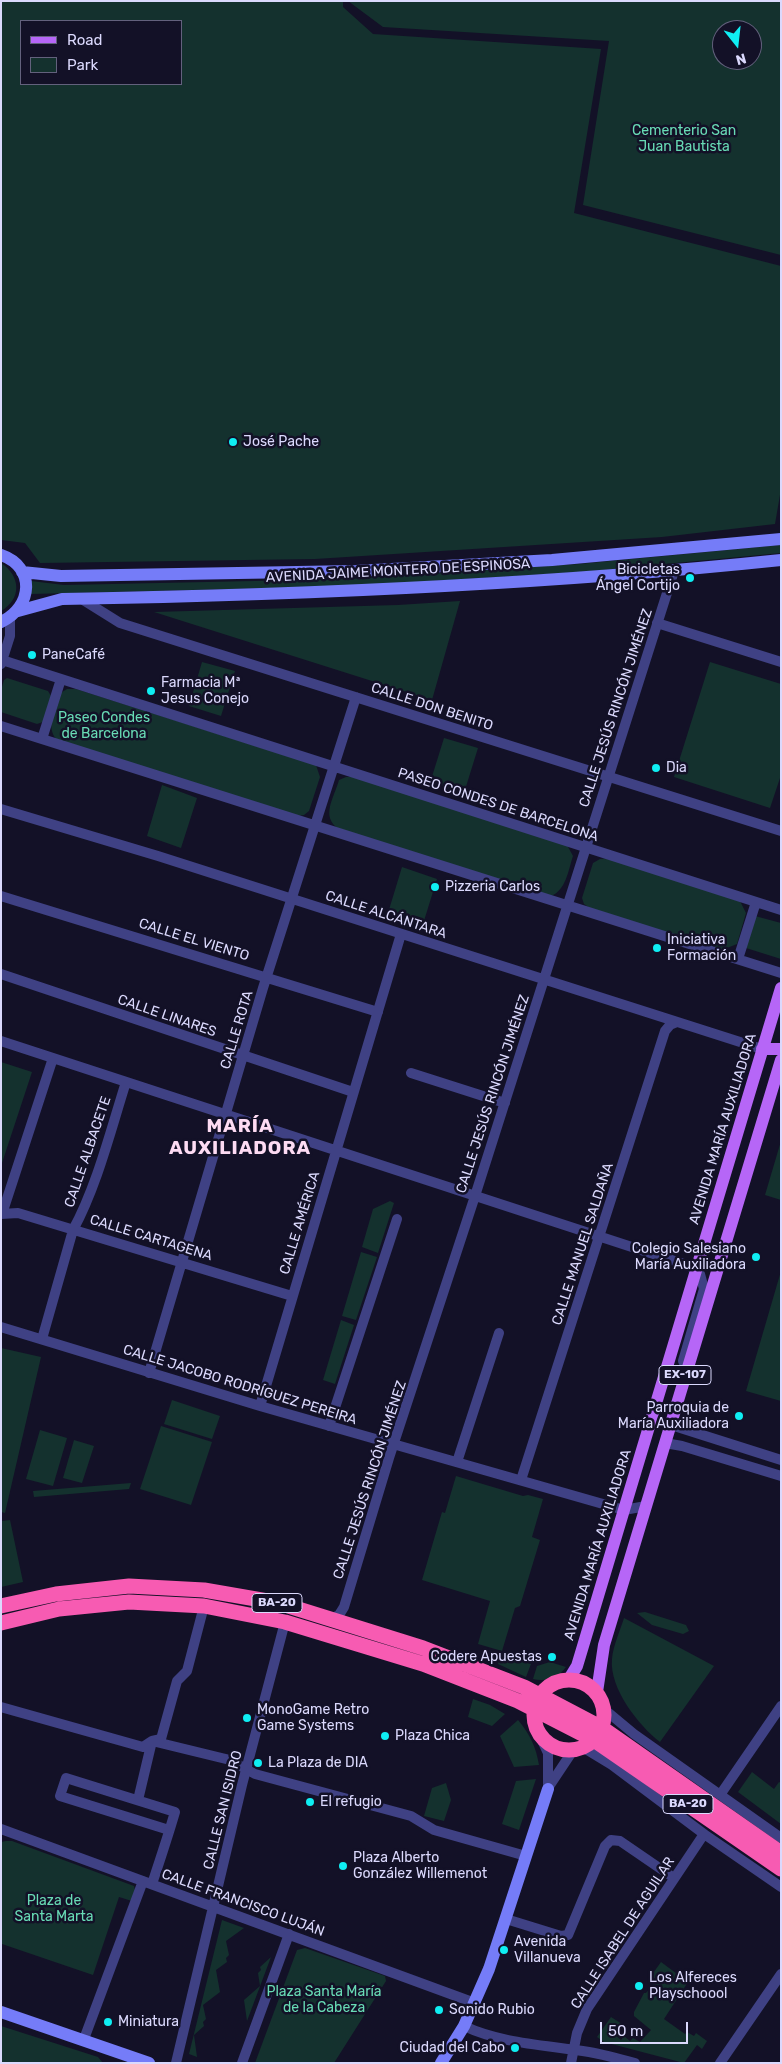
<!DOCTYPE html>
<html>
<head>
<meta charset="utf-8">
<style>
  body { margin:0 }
  #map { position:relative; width:782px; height:2064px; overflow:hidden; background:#131127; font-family:Rubik,sans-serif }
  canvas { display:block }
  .frame { position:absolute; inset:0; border:2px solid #dbd9fd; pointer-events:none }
  .legend { position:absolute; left:20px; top:20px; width:162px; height:65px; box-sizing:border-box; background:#131127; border:1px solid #63617d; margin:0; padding:6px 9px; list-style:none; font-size:15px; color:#dbd9fd }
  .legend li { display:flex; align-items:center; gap:10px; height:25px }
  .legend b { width:25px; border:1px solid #63617d }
  .north { position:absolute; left:712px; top:20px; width:50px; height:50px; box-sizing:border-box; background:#131127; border:1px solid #63617d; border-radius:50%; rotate:164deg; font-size:14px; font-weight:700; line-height:20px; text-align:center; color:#dbd9fd }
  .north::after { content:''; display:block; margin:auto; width:18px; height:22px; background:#0feef3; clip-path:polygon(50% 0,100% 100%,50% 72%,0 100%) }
  .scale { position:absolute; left:600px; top:2022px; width:88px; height:22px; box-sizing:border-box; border:2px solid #dbd9fd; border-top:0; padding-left:6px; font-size:15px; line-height:18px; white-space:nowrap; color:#dbd9fd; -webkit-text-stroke:4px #131127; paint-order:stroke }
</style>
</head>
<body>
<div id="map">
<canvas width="782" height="2064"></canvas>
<div class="frame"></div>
<ul class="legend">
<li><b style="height:6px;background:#b666f7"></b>Road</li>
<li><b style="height:14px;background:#14312e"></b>Park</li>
</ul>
<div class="north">N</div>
<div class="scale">50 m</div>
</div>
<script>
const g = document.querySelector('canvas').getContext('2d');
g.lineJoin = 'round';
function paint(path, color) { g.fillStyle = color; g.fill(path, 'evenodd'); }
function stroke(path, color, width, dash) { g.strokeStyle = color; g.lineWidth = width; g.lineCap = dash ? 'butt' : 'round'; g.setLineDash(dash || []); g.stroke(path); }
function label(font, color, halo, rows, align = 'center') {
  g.font = font + ' Rubik,sans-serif'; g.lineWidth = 5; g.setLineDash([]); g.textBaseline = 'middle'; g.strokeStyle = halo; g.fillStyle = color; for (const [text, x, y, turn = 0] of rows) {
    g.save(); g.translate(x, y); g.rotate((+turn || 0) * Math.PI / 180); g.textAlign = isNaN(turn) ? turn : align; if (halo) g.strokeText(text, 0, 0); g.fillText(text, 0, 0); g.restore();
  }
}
paint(new Path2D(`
  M 1,1 L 343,1 L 343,7 L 373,34 L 601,49 L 574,213 L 781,266 L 781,489 L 775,524 L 662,537 L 315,559 L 40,563 L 25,543 L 1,540 ZM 181,21 L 181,84 L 21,84 L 21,21 Z
  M 348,1 L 781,1 L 781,255 L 583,205 L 609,41 L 383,27 ZM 722,30 L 752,30 L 752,60 L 722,60 Z
  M 781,545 L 781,553 L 580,572 L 350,586 L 31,594 L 31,581 L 64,585 L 349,579 L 579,564 Z
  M 1,563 C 21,576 22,599 1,611 Z
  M 460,601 L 432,700 L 154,612 L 398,605 Z
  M 202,662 L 235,671 L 221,716 L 189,706 Z
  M 710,662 L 781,684 L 781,775 L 770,808 L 674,777 Z
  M 7,678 L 48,691 L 51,696 L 43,722 L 37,724 L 1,712 L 1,690 L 4,680 Z
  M 67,689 L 76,689 L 316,765 L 320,777 L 309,811 L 304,815 L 298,816 L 57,740 C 45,727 55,710 59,694 Z
  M 444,738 L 478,748 L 464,793 L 430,783 Z
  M 346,777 L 354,777 L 567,845 L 573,856 C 568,871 566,890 551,896 L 339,829 C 320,817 334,798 339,780 Z
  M 162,785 L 197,798 L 181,848 L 147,836 Z
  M 608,858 L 739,899 L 746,913 L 737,944 L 722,950 L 591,909 L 584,904 L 582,898 L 593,863 L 600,859 Z
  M 402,867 L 437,879 L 423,924 L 388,913 Z
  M 755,916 L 781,923 L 781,959 L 746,948 Z
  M 1,1062 L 32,1072 L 1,1166 Z
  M 781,1141 L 781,1200 L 765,1195 Z
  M 390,1201 L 394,1203 L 378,1253 L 362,1247 L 373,1209 Z
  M 361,1252 L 377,1257 L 356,1320 L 342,1316 Z
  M 781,1271 L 781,1401 L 746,1391 Z
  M 341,1320 L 354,1325 L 335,1384 L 323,1380 Z
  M 1,1348 L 41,1357 L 5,1513 L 1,1512 Z
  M 172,1400 L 220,1416 L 212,1439 L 164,1424 Z
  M 161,1426 L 212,1442 L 191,1505 L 140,1489 Z
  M 40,1430 L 67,1438 L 53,1486 L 26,1479 Z
  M 74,1440 L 94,1446 L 82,1483 L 63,1478 Z
  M 456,1476 L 523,1496 L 528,1495 L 543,1499 L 532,1537 L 540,1540 L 520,1606 L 515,1608 L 502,1651 L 478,1644 L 490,1601 L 422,1580 L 442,1512 L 445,1513 Z
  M 131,1483 L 129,1489 L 34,1497 L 33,1491 Z
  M 10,1520 L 23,1582 L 1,1587 L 1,1521 Z
  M 645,1612 L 686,1625 L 689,1631 L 683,1634 L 652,1625 L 637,1613 Z
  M 624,1618 L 714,1666 L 660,1742 C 639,1726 609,1688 612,1659 C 613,1646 620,1631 624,1618 Z
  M 501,1655 L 531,1664 L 526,1677 L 498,1664 Z
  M 550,1662 L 566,1667 C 558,1678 546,1682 533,1679 L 537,1666 Z
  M 473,1699 L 490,1705 L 505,1714 L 492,1726 L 468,1717 Z
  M 518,1720 C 530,1734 536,1747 539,1765 L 514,1767 L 500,1736 Z
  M 752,1772 L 774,1789 L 779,1782 L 781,1783 L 781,1824 L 738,1792 Z
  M 536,1779 L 519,1830 L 502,1824 L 516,1781 Z
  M 446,1783 L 451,1800 L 444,1821 L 424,1816 L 432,1788 Z
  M 6,1841 L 12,1841 L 134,1886 L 135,1890 L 132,1901 L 119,1897 L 93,1975 L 2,1944 L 1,1842 Z
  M 222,1920 L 244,1928 L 226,1941 L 229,1955 L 226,1958 L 227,1962 L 216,1970 L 220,1992 L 203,2005 L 206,2019 L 203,2022 L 204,2026 L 194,2035 L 197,2057 L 189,2054 Z
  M 305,1948 L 385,1976 L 386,1981 L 334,2063 L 255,2063 L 297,1950 Z
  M 271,1957 L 247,2021 L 244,2000 L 260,1986 L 258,1973 L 261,1970 L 260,1967 Z
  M 661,1962 L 688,1982 L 664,2019 L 685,2034 L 687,2032 L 694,2036 L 696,2033 L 707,2041 L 702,2049 L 697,2045 L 684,2063 L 604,2042 L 597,2037 L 611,2017 L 622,2024 L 614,2034 L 621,2040 L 624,2036 L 630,2041 L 633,2038 L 640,2042 L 651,2030 L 634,2016 L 634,2012 L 644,1993 L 646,1993 L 656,1980 L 651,1976 Z
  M 1,2026 L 98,2057 L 103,2063 L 1,2063 Z`), '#14312e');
stroke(new Path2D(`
  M 80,598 L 120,623 L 781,831
  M 657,623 L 781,662
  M 2,660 L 781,910
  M 1,664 L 10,636 L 10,618
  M 1,726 L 781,973
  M 42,739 L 61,679
  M 1,809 L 158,856 L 762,1049
  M 1,896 L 378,1012
  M 738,959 L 756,902
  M 1,974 L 353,1092
  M 1,1041 L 690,1266 L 700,1274 L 704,1289 L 683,1361 L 687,1370
  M 411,1073 L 505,1103
  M 1,1214 L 18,1213 L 292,1296
  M 2,1214 L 53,1058
  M 1,1327 L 260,1406 L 624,1510 L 646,1506
  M 42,1339 L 73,1230 C 97,1186 111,1129 126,1082
  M 149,1373 L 263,988 L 356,697
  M 260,1406 L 401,934
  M 671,1425 L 781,1460
  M 329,1426 L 397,1219
  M 665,1443 L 682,1446 L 781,1476
  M 457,1462 L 499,1333
  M 521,1480 L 665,1031 L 670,1025 L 677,1022
  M 331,1619 L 339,1615 L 344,1607 L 389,1458 L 475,1196 L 674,571
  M 1,1707 L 143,1747 L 152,1741 L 230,1760 L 255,1774 L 411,1816 L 434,1830 L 526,1856
  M 604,1709 L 634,1734 L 781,1838
  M 540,1736 L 548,1753 L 548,1789
  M 584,1748 L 612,1765 L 704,1834 L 781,1887
  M 548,1788 L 572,1752
  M 720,1795 L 781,1706
  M 138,1800 L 152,1741 L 161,1739 L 177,1681 L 187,1671 L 204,1606
  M 1,1829 L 475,2003
  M 152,1884 C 160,1860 168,1836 175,1812 L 66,1778 L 60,1796 L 169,1830
  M 506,1919 L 561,1936 L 568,1935 L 605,1846 L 611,1840 L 620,1841 L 674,1878
  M 464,2026 C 502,2044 548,2045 589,2052 C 605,2055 620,2059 635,2063
  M 84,2039 L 143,1881
  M 176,2063 L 242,1785 L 285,1622
  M 242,2063 L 289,1934
  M 571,2063 L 577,2033 L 587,2009 L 704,1834
  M 720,2063 L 781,1974`), '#3f4184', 10);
stroke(new Path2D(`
  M 1,555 C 36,567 33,607 1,622
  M 22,572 L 61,576 L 356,571 L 552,560 L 781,539
  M 18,611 L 62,599 C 302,595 542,585 781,560
  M 1,2012 L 149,2063
  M 441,2063 L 464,2026 L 489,1969 L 548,1789`), '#757cf8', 12);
stroke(new Path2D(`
  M 762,1049 L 781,1049
  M 569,1679 L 577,1666 L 781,988
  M 597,1692 L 604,1645 L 781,1060`), '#b666f7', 12);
stroke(new Path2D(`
  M 1,1606 L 56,1594 L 129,1586 L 204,1590 L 279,1603 L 423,1648 L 524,1687 L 602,1728 L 781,1853
  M 1,1623 L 59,1609 L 129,1602 L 204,1606 L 285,1622 L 423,1664 L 518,1701 L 594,1740 L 781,1869
  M534 1715a35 35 0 1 1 70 0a35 35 0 1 1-70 0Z`), '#f75bb2', 15);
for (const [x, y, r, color] of [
  [233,442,5,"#0feef3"],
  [690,578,5,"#0feef3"],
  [32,655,5,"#0feef3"],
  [151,691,5,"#0feef3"],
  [656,768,5,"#0feef3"],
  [435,887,5,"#0feef3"],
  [657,948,5,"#0feef3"],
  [756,1257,5,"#0feef3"],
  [739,1416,5,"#0feef3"],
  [552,1657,5,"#0feef3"],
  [247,1718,5,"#0feef3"],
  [385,1736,5,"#0feef3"],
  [258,1763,5,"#0feef3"],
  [310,1802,5,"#0feef3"],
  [343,1866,5,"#0feef3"],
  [504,1950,5,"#0feef3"],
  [639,1986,5,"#0feef3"],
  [439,2010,5,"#0feef3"],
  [108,2022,5,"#0feef3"],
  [515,2048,5,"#0feef3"]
]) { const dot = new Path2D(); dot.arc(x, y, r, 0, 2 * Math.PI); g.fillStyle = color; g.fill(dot); stroke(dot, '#131127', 2); }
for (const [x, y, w] of [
  [685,1375,52],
  [277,1603,50],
  [688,1804,50]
]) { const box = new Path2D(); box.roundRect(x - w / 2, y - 9.5, w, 19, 4); g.fillStyle = '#131127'; g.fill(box); stroke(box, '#dbd9fd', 1); }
label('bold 12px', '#dbd9fd', null, [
  ["EX-107",685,1375],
  ["BA-20",277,1603],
  ["BA-20",688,1804]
]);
label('14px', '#68dbb5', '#131127', [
  ["Cementerio San",684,131],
  ["Juan Bautista",684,147],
  ["Paseo Condes",104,718],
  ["de Barcelona",104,734],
  ["Plaza de",54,1901],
  ["Santa Marta",54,1917],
  ["Plaza Santa María",324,1992],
  ["de la Cabeza",324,2008]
]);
label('14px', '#dbd9fd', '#131127', [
  ["José Pache",243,442],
  ["Bicicletas",680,570,"right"],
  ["Ángel Cortijo",680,586,"right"],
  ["PaneCafé",42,655],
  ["Farmacia Mª",161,683],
  ["Jesus Conejo",161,699],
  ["Dia",666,768],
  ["Pizzeria Carlos",445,887],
  ["Iniciativa",667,940],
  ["Formación",667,956],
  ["Colegio Salesiano",746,1249,"right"],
  ["María Auxiliadora",746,1265,"right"],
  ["Parroquia de",729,1408,"right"],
  ["María Auxiliadora",729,1424,"right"],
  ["Codere Apuestas",542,1657,"right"],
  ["MonoGame Retro",257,1710],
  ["Game Systems",257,1726],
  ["Plaza Chica",395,1736],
  ["La Plaza de DIA",268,1763],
  ["El refugio",320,1802],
  ["Plaza Alberto",353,1858],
  ["González Willemenot",353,1874],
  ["Avenida",514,1942],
  ["Villanueva",514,1958],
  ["Los Alfereces",649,1978],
  ["Playschoool",649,1994],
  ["Sonido Rubio",449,2010],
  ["Miniatura",118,2022],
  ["Ciudad del Cabo",505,2048,"right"]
], 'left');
label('14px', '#dbd9fd', '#131127', [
  ["AVENIDA JAIME MONTERO DE ESPINOSA",398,571,-3],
  ["CALLE DON BENITO",432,707,18],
  ["CALLE JESÚS RINCÓN JIMÉNEZ",616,708,-72],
  ["PASEO CONDES DE BARCELONA",498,805,18],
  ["CALLE ALCÁNTARA",386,915,18],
  ["CALLE EL VIENTO",194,940,17],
  ["CALLE LINARES",167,1016,19],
  ["CALLE ROTA",237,1030,-73],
  ["CALLE JESÚS RINCÓN JIMÉNEZ",493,1094,-72],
  ["AVENIDA MARÍA AUXILIADORA",723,1129,-73],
  ["CALLE ALBACETE",88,1152,-71],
  ["CALLE AMÉRICA",300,1223,-73],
  ["CALLE CARTAGENA",151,1238,17],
  ["CALLE MANUEL SALDAÑA",583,1244,-72],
  ["CALLE JACOBO RODRÍGUEZ PEREIRA",240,1385,17],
  ["CALLE JESÚS RINCÓN JIMÉNEZ",370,1480,-72],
  ["AVENIDA MARÍA AUXILIADORA",598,1545,-73],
  ["CALLE SAN ISIDRO",223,1810,-76],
  ["CALLE FRANCISCO LUJÁN",243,1903,20],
  ["CALLE ISABEL DE AGUILAR",623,1933,-57]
]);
g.letterSpacing = '1px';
label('bold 19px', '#fddbf3', '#131127', [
  ["MARÍA",240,1127],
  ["AUXILIADORA",240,1149]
]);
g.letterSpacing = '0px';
</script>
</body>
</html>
